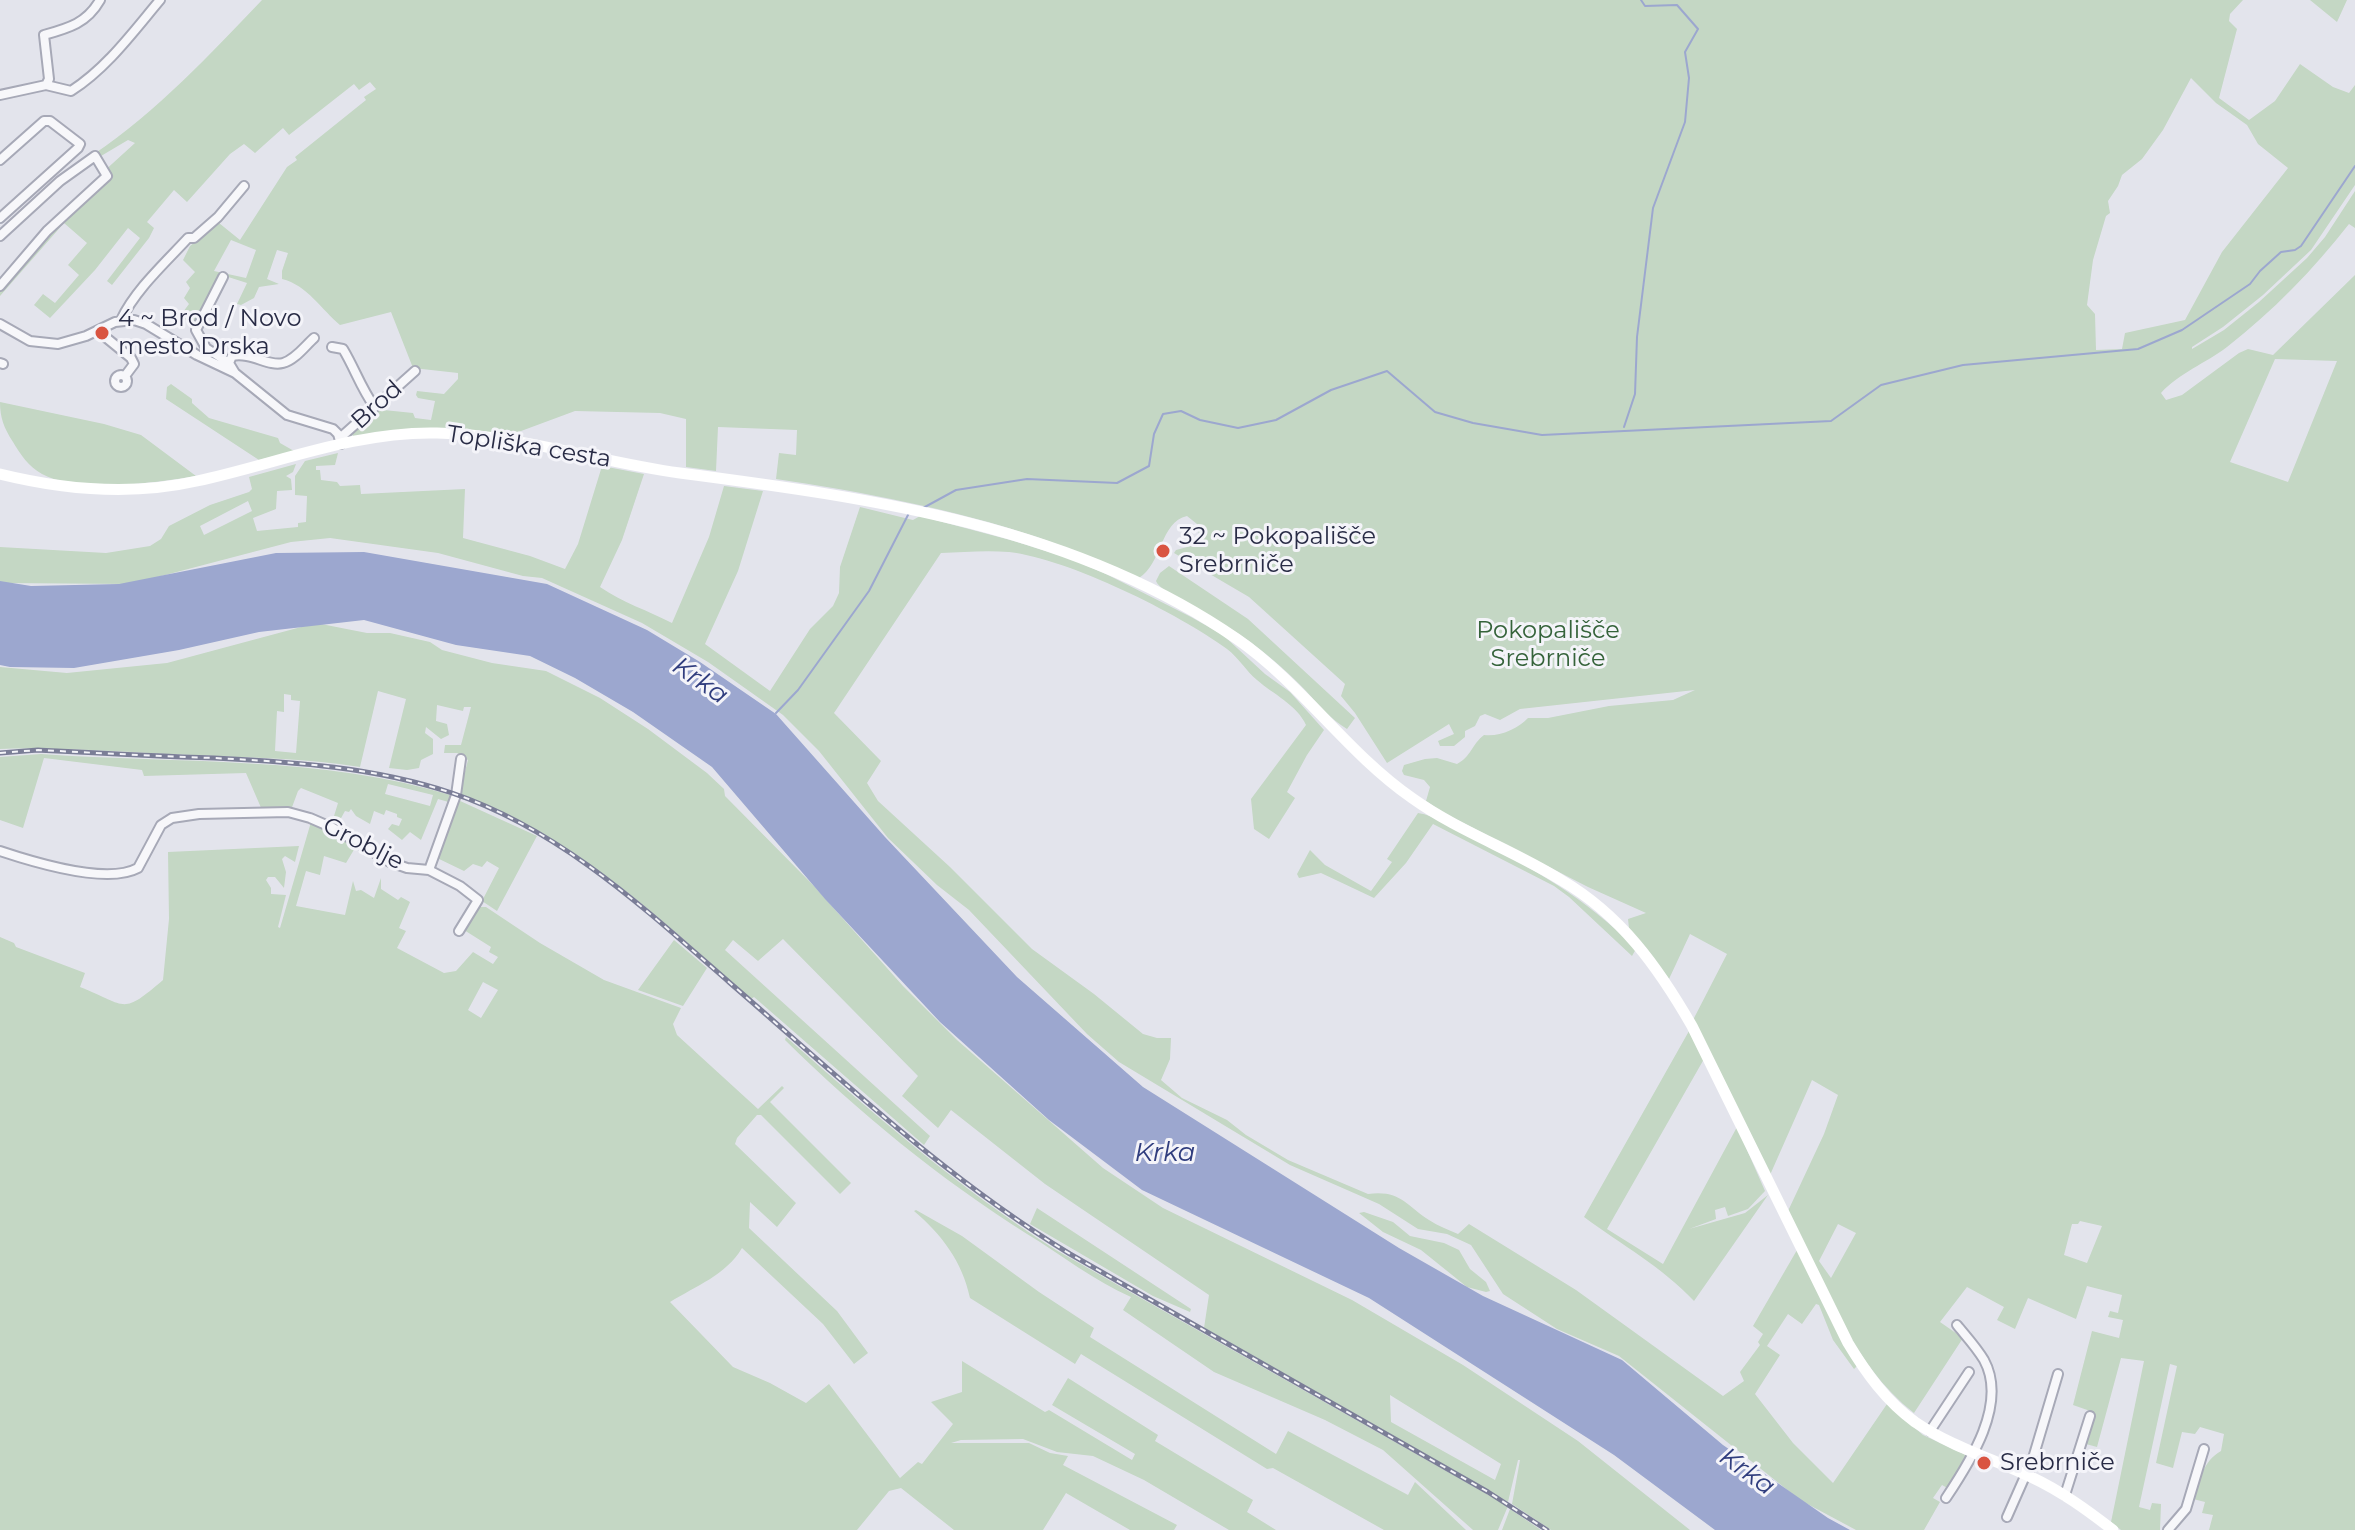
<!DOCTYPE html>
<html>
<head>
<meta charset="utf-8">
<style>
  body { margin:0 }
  canvas { display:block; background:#e3e4ec }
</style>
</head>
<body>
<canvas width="2355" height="1530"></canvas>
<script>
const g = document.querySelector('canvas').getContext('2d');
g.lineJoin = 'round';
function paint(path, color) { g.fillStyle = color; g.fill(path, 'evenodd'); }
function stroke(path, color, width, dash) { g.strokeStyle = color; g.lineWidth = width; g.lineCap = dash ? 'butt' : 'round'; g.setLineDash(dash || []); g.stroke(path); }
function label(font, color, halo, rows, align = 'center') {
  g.font = font + ' Montserrat,sans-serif'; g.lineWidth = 6; g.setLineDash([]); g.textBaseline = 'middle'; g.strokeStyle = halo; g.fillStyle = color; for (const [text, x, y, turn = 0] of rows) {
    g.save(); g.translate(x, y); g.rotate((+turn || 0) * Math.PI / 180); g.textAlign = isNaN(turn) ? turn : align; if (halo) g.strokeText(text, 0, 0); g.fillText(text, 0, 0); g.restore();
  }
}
paint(new Path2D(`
  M 262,0 L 2243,0 L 2230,14 L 2229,21 L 2237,29 L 2219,98 L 2249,120 L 2275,101 L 2300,64 L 2333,87 L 2349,93 L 2355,85 L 2355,185 L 2311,250 L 2263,295 L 2223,327 L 2192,347 L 2192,349 L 2224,330 L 2259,302 L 2307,258 L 2325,237 L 2355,191 L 2355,228 L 2349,224 C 2313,270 2273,311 2227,347 C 2206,363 2179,373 2161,393 L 2166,400 L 2182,395 L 2239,353 L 2248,349 L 2273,355 L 2355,275 L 2355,1530 L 2209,1530 L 2213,1515 L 2202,1513 L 2205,1502 L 2193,1499 C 2200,1480 2203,1461 2221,1451 L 2224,1434 L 2200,1427 L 2195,1434 L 2182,1432 L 2173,1468 L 2156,1463 L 2177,1366 L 2170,1364 L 2139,1507 L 2150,1510 L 2152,1503 L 2161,1504 L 2160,1530 L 2121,1530 L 2111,1522 L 2144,1361 L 2121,1358 L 2097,1447 L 2086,1444 L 2093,1412 L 2073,1405 L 2092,1331 L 2119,1338 L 2123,1320 L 2108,1317 L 2110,1311 L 2118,1313 L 2122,1295 L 2087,1286 L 2076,1319 L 2028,1298 L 2015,1329 L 1997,1320 L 2004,1307 L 1967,1287 L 1940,1322 L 1963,1338 L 1914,1413 C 1851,1364 1823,1281 1788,1211 L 1824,1134 L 1838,1095 L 1812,1080 L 1770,1175 L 1693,1020 L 1727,954 L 1690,934 L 1669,979 L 1629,928 L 1628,919 L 1646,913 L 1588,887 L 1444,813 L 1426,801 L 1430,787 L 1424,780 L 1404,775 L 1402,771 L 1404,765 L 1425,759 L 1437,758 L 1457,764 C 1471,757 1472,744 1484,735 C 1499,737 1518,729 1528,718 L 1548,718 L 1609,706 L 1673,700 L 1695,690 L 1520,709 L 1500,720 L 1485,714 L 1480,716 L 1475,726 L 1465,731 L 1465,737 L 1454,746 L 1440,746 L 1438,741 L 1454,734 L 1449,724 L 1387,763 L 1355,713 L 1341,696 L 1345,684 L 1249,597 L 1174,553 L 1176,550 L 1191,546 L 1199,535 L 1197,524 L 1187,516 C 1160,522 1162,564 1139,578 C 1106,564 1072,549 1037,537 C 953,509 863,492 776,479 L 779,453 L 796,455 L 797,430 L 718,427 L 716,471 L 686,467 L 686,419 L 660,413 L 575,411 L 513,434 L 433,428 L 353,436 L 351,431 L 374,409 L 413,413 L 415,418 L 431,420 L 435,401 L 418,398 L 416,395 L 417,391 L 444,394 L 458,379 L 458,373 L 413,368 L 391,312 L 340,325 C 322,310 307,285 282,279 L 282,271 L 288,253 L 277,250 L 267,279 L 279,284 L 259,287 L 254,298 L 241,305 L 237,304 L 247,283 L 222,275 L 195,326 L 180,316 L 189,304 L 184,298 L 190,288 L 186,282 L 195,272 L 183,260 L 190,246 L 219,223 L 240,240 L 287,167 L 297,160 L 295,157 L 366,100 L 364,97 L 376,89 L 370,82 L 359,90 L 354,84 L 289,135 L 283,128 L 255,153 L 244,144 L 230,154 L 187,202 L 174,190 L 147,222 L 154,228 L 149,238 L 112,285 L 107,281 L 140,238 L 128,228 L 95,270 L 50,318 L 34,305 L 43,294 L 55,303 L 79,275 L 68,265 L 87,243 L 64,223 L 0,296 L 0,278 C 42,229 87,186 135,143 L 128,140 L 101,156 L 94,154 C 157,112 210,54 262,0 ZM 2191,78 L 2216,103 L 2247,125 L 2258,144 L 2288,168 L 2222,252 L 2185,320 L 2125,333 L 2122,349 L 2096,350 L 2095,314 L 2087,305 L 2093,260 L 2106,216 L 2110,213 L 2108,201 L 2118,186 L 2122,175 L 2142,159 L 2163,130 ZM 231,240 L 256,250 L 246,278 L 214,271 ZM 2275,359 L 2337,361 L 2288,482 L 2230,462 ZM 2080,1221 L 2102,1226 L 2087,1263 L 2064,1255 L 2072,1224 L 2078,1224 ZM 1838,1224 L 1856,1233 L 1831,1278 L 1819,1261 Z
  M 2310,0 L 2347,0 L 2337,22 Z
  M 171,384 L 192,399 L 192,403 L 209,418 L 278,438 L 280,443 L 294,451 L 259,460 L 166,399 L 167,387 Z
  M 0,402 L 104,424 L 141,435 L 196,476 C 158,483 76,493 42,474 C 29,467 20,454 13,442 C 4,428 0,418 0,402 Z
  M 338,453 L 335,465 L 316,466 L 316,470 L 320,470 L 321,480 L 337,482 L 340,486 L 360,485 L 361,494 L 465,489 L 463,538 L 530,556 L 565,569 L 578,544 L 602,466 L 644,474 L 622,540 L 600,587 C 623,603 647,610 672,623 L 709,537 L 724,486 L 763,491 L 738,571 L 705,644 L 770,691 L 810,629 L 833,606 L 839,593 L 840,567 L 860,507 L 913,520 L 920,516 L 1014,541 L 1071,559 L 1106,574 L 1191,617 L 1223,635 L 1265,674 L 1290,692 L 1324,730 L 1307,755 L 1287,792 L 1295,798 L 1269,839 L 1254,829 L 1251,799 L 1306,725 C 1297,705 1273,694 1257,680 C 1246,671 1239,658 1227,649 C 1178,613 1069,559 1009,552 C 987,550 963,552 941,553 L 834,713 L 881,761 L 867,783 L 878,801 L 950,867 L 1032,949 L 1094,994 L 1143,1034 L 1157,1038 L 1171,1038 L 1170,1059 L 1161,1080 L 1182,1098 L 1227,1120 L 1246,1135 L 1288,1160 L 1368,1194 C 1401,1190 1405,1205 1429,1220 C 1438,1226 1449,1230 1458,1234 L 1469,1224 L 1576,1290 L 1723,1396 L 1744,1381 L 1740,1372 L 1760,1345 L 1758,1342 L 1763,1334 L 1753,1326 L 1797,1250 L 1857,1366 L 1854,1369 L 1833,1340 L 1819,1305 L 1816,1304 L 1802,1324 L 1788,1314 L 1767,1346 L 1780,1355 L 1755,1394 L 1793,1443 L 1833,1483 L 1887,1404 L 1923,1435 L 1970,1457 L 1949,1489 L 1942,1485 L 1933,1498 L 1940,1502 L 1924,1530 L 1856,1530 L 1800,1500 L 1619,1356 L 1557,1329 L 1503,1294 L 1471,1245 L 1447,1234 L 1418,1229 L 1379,1204 L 1290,1165 L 1119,1062 L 1087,1034 L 969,910 L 937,885 L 888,838 L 819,751 L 783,715 L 708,662 L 642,623 L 542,578 L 523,576 L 438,553 L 330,538 L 291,542 L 131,584 L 0,583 L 0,547 L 106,553 L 150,546 L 161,539 L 169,526 L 210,505 L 249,492 L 252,489 L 249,477 L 296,464 L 293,472 L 286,476 L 291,479 L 292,490 L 277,491 L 276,509 L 253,518 L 257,531 L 298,527 L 298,523 L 306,522 L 307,496 L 295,495 L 295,476 L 305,461 ZM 248,501 L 252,511 L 204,535 L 200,526 Z
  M 1169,566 L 1248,619 L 1355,718 L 1347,729 C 1330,719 1319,705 1306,691 C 1283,667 1256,644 1228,627 C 1214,618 1160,593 1156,581 L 1160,573 Z
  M 316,623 L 367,633 L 390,633 L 430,642 L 442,650 L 492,663 L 546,671 L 600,698 L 648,729 L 707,773 L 724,789 L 725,796 L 813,885 L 903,986 L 957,1040 L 1103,1168 L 1163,1208 L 1352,1300 L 1463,1365 L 1578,1441 L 1690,1530 L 1551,1530 L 1512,1504 L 1520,1460 L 1518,1460 L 1508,1502 L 1204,1328 L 1209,1295 L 1045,1184 L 951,1110 L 938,1128 L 902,1096 L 918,1076 L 783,939 L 758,961 L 733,940 L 725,950 L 930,1136 L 924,1145 L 754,997 L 751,999 C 657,916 579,840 459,794 L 468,760 L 457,753 L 444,753 L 445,745 L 461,745 L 471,707 L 464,707 L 463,711 L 437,705 L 436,721 L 447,724 L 449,735 L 441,739 L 426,727 L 425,733 L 433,739 L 433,754 L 421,760 L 419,768 L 407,770 L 389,768 L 406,699 L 378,691 L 360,767 C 305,758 251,758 195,755 C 130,753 65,747 0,749 L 0,667 L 67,673 L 167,663 ZM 284,694 L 291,695 L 291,700 L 300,701 L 296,753 L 275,751 L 277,711 L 284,712 ZM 1390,1395 L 1501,1464 L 1495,1480 L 1391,1422 Z
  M 41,754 C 180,764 320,755 454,796 L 452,803 L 438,799 L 421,840 L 410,832 L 402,840 L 388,829 L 392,824 L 399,826 L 402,819 L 397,817 L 397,814 L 386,810 L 384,815 L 374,811 L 370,824 L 356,816 L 351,809 L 349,812 L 345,811 L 340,820 L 334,816 L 338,803 L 301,788 L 298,791 L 291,810 L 262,810 L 246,773 L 144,776 L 142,770 L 44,758 L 23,828 L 0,820 L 0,757 ZM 388,784 L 433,795 L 430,806 L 385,794 Z
  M 458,800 L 537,836 L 497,911 L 482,901 L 499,868 L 487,861 L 482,867 L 473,864 L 464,871 L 435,857 Z
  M 1418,813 C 1435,815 1452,829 1468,836 C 1533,868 1585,897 1636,949 L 1632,956 L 1569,897 L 1554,886 L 1433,824 L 1406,863 L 1374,898 L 1321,873 L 1299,878 L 1297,874 L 1310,850 L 1325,865 L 1371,891 L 1392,862 L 1387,859 Z
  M 311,822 L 358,843 L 346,863 L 324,856 L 320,875 L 306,871 L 296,906 L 345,915 L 353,881 L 356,891 L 361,890 L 374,898 L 381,878 L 381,889 L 398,900 L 401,897 L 410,902 L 399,928 L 406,931 L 397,948 L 444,973 L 456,971 L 473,952 L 493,964 L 498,957 L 489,952 L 491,947 L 464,930 L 467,922 L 479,907 L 486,907 L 540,943 L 604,980 L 681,1008 L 673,1024 L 677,1035 L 758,1109 L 782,1086 L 784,1088 L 770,1102 L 851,1183 L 840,1194 L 761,1115 L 757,1115 L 737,1138 L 735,1144 L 796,1203 L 777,1227 L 750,1202 L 749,1228 L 837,1311 L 868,1353 L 854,1364 L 823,1324 L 742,1248 C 726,1275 696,1286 670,1302 L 733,1367 L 770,1383 L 806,1403 L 829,1384 L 900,1478 L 918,1462 L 922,1464 L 953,1424 L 931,1402 L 962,1392 L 962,1361 L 1045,1412 L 1049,1410 L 1132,1460 L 1135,1454 L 1052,1405 L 1068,1378 L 1158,1435 L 1155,1441 L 1253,1500 L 1247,1512 L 1276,1530 L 1229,1530 L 1144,1480 L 1093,1456 L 1057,1452 L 1023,1439 L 961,1440 L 951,1443 L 1029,1443 L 1050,1453 L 1068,1456 L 1063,1465 L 1177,1525 L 1174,1530 L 1130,1530 L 1066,1493 L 1043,1530 L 954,1530 L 901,1488 L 889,1491 L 857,1530 L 0,1530 L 0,937 L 14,943 L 16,947 L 85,973 L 80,987 C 128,1006 121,1016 163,980 L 169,919 L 168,852 L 299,846 L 295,862 L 285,856 L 282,859 L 286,872 L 284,888 L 275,877 L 268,877 L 266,880 L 271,888 L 271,894 L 286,895 L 278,927 L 280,928 ZM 483,982 L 498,990 L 481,1018 L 468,1010 Z
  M 674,940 L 707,968 L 683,1006 L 638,990 Z
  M 1689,1031 L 1704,1059 L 1607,1229 L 1663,1264 L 1737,1127 L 1765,1191 L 1748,1209 L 1728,1216 L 1725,1207 L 1715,1210 L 1716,1219 L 1689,1229 L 1745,1213 L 1768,1195 L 1694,1301 C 1662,1267 1622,1245 1584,1217 Z
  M 786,1037 C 875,1115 956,1186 1056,1250 L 1508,1506 L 1498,1530 L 1473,1530 L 1383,1450 L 1325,1420 L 1214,1372 L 1123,1310 L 1131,1297 C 1094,1281 1062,1255 1027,1234 C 940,1179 858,1112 785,1040 Z
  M 1037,1208 L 1191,1309 L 1190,1312 L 1153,1296 L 1030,1224 Z
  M 916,1210 L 962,1236 L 1039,1292 L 1094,1328 L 1090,1337 L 1276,1454 L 1288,1431 L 1408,1495 L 1415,1482 L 1466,1530 L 1384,1530 L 1273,1468 L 1267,1469 L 1081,1354 L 1075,1364 L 970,1298 C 962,1261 942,1235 914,1211 Z
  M 1364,1212 L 1393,1222 L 1410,1236 L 1444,1243 L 1459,1250 L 1470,1269 L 1486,1282 L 1490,1291 L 1486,1292 L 1467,1287 L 1421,1250 L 1383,1232 L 1359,1213 Z
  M 1510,1509 L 1541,1530 L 1502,1530 Z`), '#c4d7c4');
paint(new Path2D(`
  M 364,552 L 547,584 L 647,630 L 700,662 L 776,714 L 885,837 L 1017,977 L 1143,1087 L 1399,1248 L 1483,1296 L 1622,1360 L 1723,1445 L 1828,1518 L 1850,1530 L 1715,1530 L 1614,1455 L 1369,1298 L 1142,1190 L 1049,1120 L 940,1022 L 825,899 L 712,767 L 633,712 L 575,678 L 530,656 L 456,645 L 364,620 L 259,632 L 179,650 L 74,668 L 10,667 L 0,665 L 0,581 L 31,586 L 119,584 L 276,553 Z`), '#9ca7cf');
stroke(new Path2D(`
  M 1624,427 L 1635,394 L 1637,337 L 1653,208 L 1685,122 L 1689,78 L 1685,52 L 1698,29 L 1677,5 L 1645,6 L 1641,0
  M 923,508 L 956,490 L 1027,479 L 1117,483 L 1149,466 L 1154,434 L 1163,414 L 1181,411 L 1200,420 L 1238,428 L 1276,420 L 1331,390 L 1387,371 L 1435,412 L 1473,423 L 1542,435 L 1831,421 L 1881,385 L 1963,365 L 2138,349 L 2182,330 L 2250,284 L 2260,271 L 2281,252 L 2295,250 L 2301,246 L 2355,166
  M 776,713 L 798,690 L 869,591 L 909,513`), '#9ca7cf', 2);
const street = new Path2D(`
  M 46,85 L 71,91 C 107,68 133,32 160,0
  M 0,95 L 46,85 L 49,79 L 44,35 C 69,28 87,23 100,0
  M 0,160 L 44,121 L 50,121 L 80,144 L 78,148 L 0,218
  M 0,236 L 60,181 L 95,156 L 107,176 L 47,231 L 0,286
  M 223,277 L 196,330 L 206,348 L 229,363
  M 121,320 C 135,290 165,263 188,238 L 194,238 L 218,217 L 244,186
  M 0,324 L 30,341 L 58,344 L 86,336 L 115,322 L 134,320 L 146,324 L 197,355 L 235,373 L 287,415 L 333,429 L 338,434 L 341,444
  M 98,331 L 131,358 L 134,364 L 125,376
  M 332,347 L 343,349 C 355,369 361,388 374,406
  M 0,363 L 3,364
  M 235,373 L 229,363 L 232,356 C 252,352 268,367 283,363 C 295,360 305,346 314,338
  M115 381a6 6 0 1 1 12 0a6 6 0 1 1-12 0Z
  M 340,438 L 415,371
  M 0,851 C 33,862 107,885 138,868 L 161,825 L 172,818 L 199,814 L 288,812 L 310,818 L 333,828 L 390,862 L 407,868 L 429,870 L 460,886 L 478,900 L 459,931
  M 429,870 L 456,795 L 461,759
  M 1930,1431 L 1969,1372
  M 2028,1475 L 2058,1374
  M 2065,1495 L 2090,1416
  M 1946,1498 C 1970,1462 2008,1404 1984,1360 C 1977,1348 1966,1336 1957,1325
  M 2007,1517 L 2026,1474
  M 2168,1530 L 2186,1509 L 2204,1449`);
stroke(street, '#a7a9b7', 12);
stroke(street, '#f7f7fa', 8);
stroke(new Path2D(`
  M 0,474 C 65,490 131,496 197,481 C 276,464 355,431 437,433 C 520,435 599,462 680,473 C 872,498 1074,526 1237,639 C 1302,684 1347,753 1412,798 C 1458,831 1513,850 1561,880 C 1621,915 1658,967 1692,1026 L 1848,1343 C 1866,1373 1886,1401 1915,1422 C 1950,1446 1993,1459 2031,1477 C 2061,1491 2087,1510 2113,1530`), '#fff', 11);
const rail = new Path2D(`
  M 0,753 L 38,750 C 97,753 155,756 214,758 C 295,762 374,767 452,793 C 561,830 645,909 730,983 C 840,1078 945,1178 1070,1254 L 1488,1492 L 1547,1530`);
stroke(rail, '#7b7e97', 5);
stroke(rail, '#f4f4f9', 2, [6]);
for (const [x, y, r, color] of [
  [102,333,8,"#d95441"],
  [1163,551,8,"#d95441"],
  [1984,1463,8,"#d95441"]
]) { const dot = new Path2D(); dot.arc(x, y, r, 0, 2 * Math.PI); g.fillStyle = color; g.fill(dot); stroke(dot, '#f4f4f9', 3); }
label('24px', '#292c46', '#f4f4f9', [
  ["4 ~ Brod / Novo",118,319],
  ["mesto Drska",118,347],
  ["32 ~ Pokopališče",1179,537],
  ["Srebrniče",1179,565],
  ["Srebrniče",2000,1463]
], 'left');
label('24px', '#292c46', '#f4f4f9', [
  ["Brod",377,405,-42],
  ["Topliška cesta",529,447,9],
  ["Groblje",363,844,27]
]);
label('24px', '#35633a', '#f4f4f9', [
  ["Pokopališče",1548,631],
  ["Srebrniče",1548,659]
]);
label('italic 26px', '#303d7e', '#f4f4f9', [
  ["Krka",700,681,35],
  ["Krka",1165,1153],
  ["Krka",1747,1472,36]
]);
</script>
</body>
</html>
